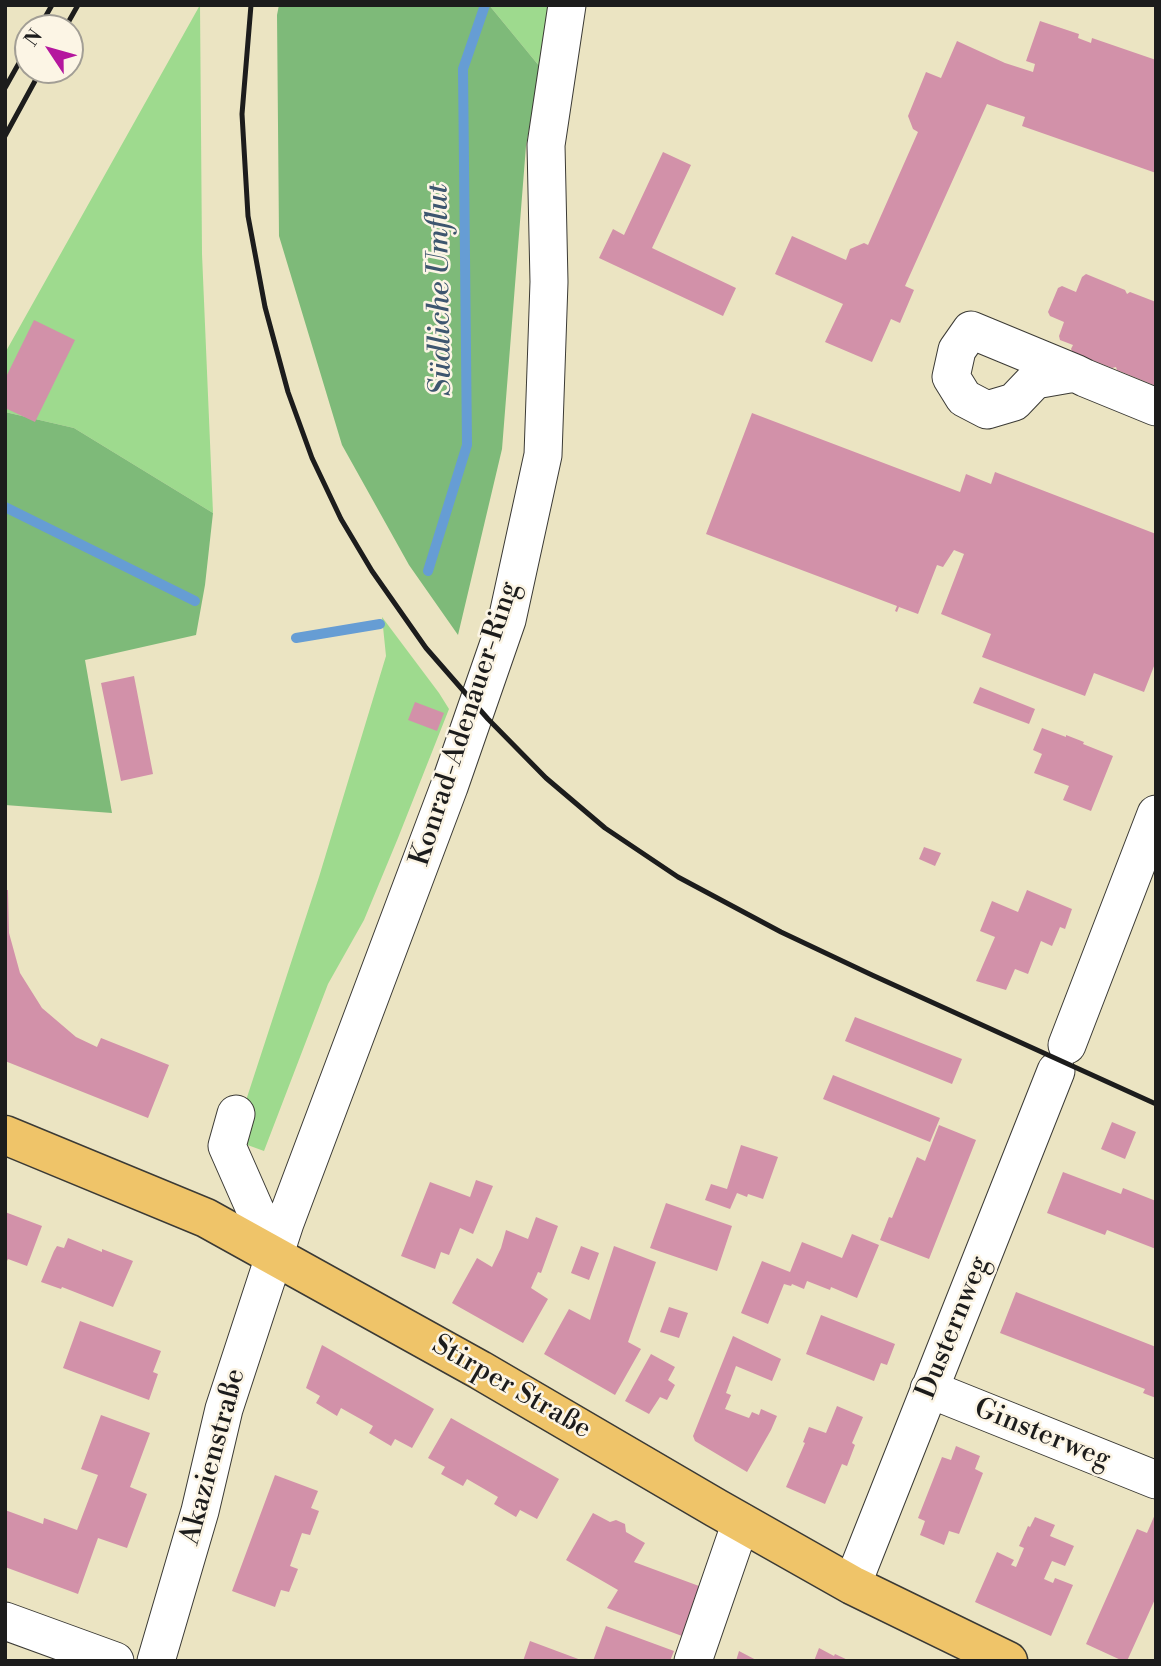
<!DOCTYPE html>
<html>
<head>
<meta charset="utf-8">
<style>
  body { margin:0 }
  #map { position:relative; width:1161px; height:1666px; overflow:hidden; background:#ebe4c2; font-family:"Libre Bodoni",serif }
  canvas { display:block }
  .frame { position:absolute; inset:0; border:7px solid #1c1c1c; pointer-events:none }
  .north { position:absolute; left:14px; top:14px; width:70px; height:70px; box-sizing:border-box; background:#fcf5e5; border:2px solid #a29e95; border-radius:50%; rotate:306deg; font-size:19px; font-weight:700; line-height:28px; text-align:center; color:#1c1c1c }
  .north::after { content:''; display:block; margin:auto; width:24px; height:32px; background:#b5179e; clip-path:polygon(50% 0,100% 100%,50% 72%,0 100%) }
</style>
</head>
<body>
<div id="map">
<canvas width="1161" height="1666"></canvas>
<div class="frame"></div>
<div class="north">N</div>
</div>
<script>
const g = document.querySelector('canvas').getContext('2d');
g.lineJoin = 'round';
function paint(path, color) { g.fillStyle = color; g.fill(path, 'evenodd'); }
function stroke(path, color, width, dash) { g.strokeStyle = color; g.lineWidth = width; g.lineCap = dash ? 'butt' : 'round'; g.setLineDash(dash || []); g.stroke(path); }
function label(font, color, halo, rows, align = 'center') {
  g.font = font + ' "Libre Bodoni",serif'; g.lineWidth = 5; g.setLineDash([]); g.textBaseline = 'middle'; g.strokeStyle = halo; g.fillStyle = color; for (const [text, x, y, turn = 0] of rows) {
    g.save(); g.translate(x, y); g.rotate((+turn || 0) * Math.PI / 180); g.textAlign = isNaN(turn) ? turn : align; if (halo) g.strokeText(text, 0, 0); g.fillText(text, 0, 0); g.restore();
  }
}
paint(new Path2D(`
  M 200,5 L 202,254 L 213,513 L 74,428 L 5,412 L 5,353 Z
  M 489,5 L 556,5 L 540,67 Z
  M 382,617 L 439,693 L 449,709 L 398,838 L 364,920 L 328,984 L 264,1151 L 242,1143 L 236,1131 L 319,877 L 386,656 Z`), '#9eda8e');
paint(new Path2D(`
  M 279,5 L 489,5 L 540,67 L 526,146 L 502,449 L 458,635 L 409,565 L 342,445 L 279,236 L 277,15 Z
  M 5,412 L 74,428 L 213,513 L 205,585 L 196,635 L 85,660 L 112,813 L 5,805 Z`), '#7eba79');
stroke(new Path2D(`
  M 5,507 L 195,601
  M 428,571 L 467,445 L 463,69 L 485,5
  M 296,638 L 380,624`), '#669dd4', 10);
paint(new Path2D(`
  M 1040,21 L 1079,34 L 1078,38 L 1091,43 L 1092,38 L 1156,60 L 1156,173 L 1022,126 L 1025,117 L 987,104 L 905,286 L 914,290 L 900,323 L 891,319 L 872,362 L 825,342 L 843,304 L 775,274 L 792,236 L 846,260 L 850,249 L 864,243 L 868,245 L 918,132 L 913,129 L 908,116 L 926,72 L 941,78 L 957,41 L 1005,63 L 1033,72 L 1035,64 L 1026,61 Z
  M 663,152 L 691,165 L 652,248 L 736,288 L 723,316 L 599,258 L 613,229 L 624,235 Z
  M 1086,274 L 1125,290 L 1127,294 L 1130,292 L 1156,302 L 1156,386 L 1117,370 L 1116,367 L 1112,368 L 1073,353 L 1071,349 L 1073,345 L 1060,340 L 1059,336 L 1064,322 L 1050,316 L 1048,312 L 1058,288 L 1062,286 L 1076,292 L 1082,277 Z
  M 34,320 L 75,340 L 35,422 L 5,408 L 5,379 Z
  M 752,413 L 960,492 L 966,474 L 991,484 L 995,472 L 1156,534 L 1156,661 L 1144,692 L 1094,673 L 1085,696 L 982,657 L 991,634 L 941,614 L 964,554 L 954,550 L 943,567 L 937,565 L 918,614 L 899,607 L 897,612 L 895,611 L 897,606 L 706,534 Z
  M 134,676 L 153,774 L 121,781 L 101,683 Z
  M 980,687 L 1035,709 L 1029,724 L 973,703 Z
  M 415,702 L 444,713 L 437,731 L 408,720 Z
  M 1042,728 L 1066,737 L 1066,735 L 1084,742 L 1083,744 L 1113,756 L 1091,811 L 1063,800 L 1069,786 L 1034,773 L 1042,754 L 1033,750 Z
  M 924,847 L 941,853 L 935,866 L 919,859 Z
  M 5,890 L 8,890 L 9,933 L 20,973 L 42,1008 L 76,1037 L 97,1047 L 101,1038 L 169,1065 L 148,1118 L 5,1061 Z
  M 1027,890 L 1072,909 L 1065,929 L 1060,927 L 1052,946 L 1041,941 L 1028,974 L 1015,969 L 1006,990 L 976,981 L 995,937 L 980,931 L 992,901 L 1018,912 Z
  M 855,1017 L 962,1059 L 952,1084 L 845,1041 Z
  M 833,1075 L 940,1118 L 930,1142 L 823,1099 Z
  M 1112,1122 L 1136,1132 L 1125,1159 L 1101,1149 Z
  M 939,1125 L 976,1140 L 929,1259 L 880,1240 L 889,1217 L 892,1218 L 917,1157 L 925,1161 Z
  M 741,1145 L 778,1157 L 763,1199 L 748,1194 L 747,1197 L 737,1193 L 730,1209 L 705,1200 L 711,1184 L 727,1189 Z
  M 1063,1172 L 1121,1194 L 1123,1188 L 1156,1201 L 1156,1249 L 1107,1230 L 1105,1235 L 1047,1213 Z
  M 476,1180 L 493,1186 L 473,1234 L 460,1228 L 449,1255 L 441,1252 L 435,1269 L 401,1256 L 430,1182 L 470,1197 Z
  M 666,1203 L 732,1226 L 717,1271 L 650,1248 Z
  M 5,1212 L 42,1226 L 27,1266 L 8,1259 L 5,1265 Z
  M 536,1217 L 558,1226 L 541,1273 L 538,1272 L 531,1288 L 548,1299 L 523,1343 L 452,1303 L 477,1258 L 492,1267 L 501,1248 L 506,1230 L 528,1239 Z
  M 852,1234 L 879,1245 L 857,1298 L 831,1287 L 830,1290 L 807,1281 L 804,1289 L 792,1284 L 791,1286 L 784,1284 L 768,1324 L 741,1313 L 762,1261 L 790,1272 L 802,1242 L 842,1258 Z
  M 68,1238 L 102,1252 L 102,1249 L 133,1261 L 113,1307 L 62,1287 L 61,1289 L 41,1282 L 54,1251 L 57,1246 L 64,1248 Z
  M 581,1246 L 599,1253 L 589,1280 L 571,1273 Z
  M 614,1246 L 656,1262 L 628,1342 L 641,1349 L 615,1395 L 544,1354 L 569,1309 L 590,1320 Z
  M 1016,1292 L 1156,1347 L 1156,1398 L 1143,1393 L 1145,1389 L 1000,1333 Z
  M 669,1307 L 688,1313 L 679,1338 L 660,1332 Z
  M 821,1315 L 895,1344 L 887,1365 L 881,1363 L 874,1381 L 806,1354 Z
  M 80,1321 L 161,1351 L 153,1372 L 158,1374 L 149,1400 L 63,1368 Z
  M 733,1336 L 781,1359 L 772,1381 L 736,1366 L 726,1393 L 731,1395 L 725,1409 L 749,1418 L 752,1412 L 759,1415 L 761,1409 L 777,1416 L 771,1430 L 747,1472 L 695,1441 L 693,1436 Z
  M 322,1345 L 434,1409 L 412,1448 L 395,1439 L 391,1446 L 369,1433 L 373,1426 L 341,1408 L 337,1416 L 316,1403 L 320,1396 L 306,1388 Z
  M 651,1354 L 675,1367 L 668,1380 L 675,1385 L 667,1400 L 660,1397 L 649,1414 L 625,1401 Z
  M 837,1406 L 863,1417 L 852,1443 L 855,1445 L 847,1466 L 842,1464 L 825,1504 L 786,1487 L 805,1443 L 803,1442 L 809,1427 L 826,1433 Z
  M 101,1415 L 150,1433 L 130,1487 L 147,1494 L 127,1548 L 98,1538 L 78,1594 L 5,1567 L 5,1510 L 43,1524 L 44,1518 L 77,1530 L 98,1475 L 81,1469 Z
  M 451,1418 L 559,1479 L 537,1519 L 520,1510 L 516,1517 L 494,1504 L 498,1497 L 467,1479 L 463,1486 L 441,1474 L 445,1467 L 428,1458 Z
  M 956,1446 L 980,1456 L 975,1469 L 983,1473 L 959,1534 L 949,1531 L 944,1545 L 920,1535 L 925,1521 L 918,1518 L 942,1457 L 951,1460 Z
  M 275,1475 L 318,1491 L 311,1508 L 319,1511 L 310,1535 L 302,1533 L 290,1566 L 298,1569 L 289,1592 L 281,1590 L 275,1607 L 232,1591 Z
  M 1156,1512 L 1156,1597 L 1127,1661 L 1123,1661 L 1086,1644 L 1137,1529 L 1147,1533 Z
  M 593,1513 L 610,1522 L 616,1520 L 625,1524 L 626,1532 L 645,1543 L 634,1562 L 699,1586 L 682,1636 L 607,1608 L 618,1590 L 566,1560 Z
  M 1035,1517 L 1055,1525 L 1050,1536 L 1074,1546 L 1065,1566 L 1052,1561 L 1044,1579 L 1053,1583 L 1055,1578 L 1073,1585 L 1051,1636 L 975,1602 L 997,1552 L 1014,1560 L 1011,1565 L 1016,1567 L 1024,1548 L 1019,1546 L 1028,1526 L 1030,1527 Z
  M 606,1626 L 674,1651 L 670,1661 L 593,1661 Z
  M 530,1641 L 581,1660 L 581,1661 L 523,1661 Z
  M 819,1648 L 834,1656 L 835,1654 L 850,1661 L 814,1661 Z
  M 739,1651 L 758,1661 L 736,1661 Z`), '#d291a9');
const minor = new Path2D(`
  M 1075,373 L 1035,380 L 1014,402 L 987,410 L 964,398 L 951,377 L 957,350 L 971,330 L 1075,373 L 1085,378 L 1156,407
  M 1067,1045 L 1156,814
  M 236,1114 L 227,1146 L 275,1255
  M 929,1389 L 1156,1480
  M 852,1585 L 1056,1071
  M 5,1621 L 115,1661
  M 156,1661 L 200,1511 L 224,1409 L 285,1223 L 449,787 L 507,620 L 543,455 L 549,282 L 546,145 L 567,5
  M 693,1661 L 741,1522`);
const major = new Path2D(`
  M 5,1135 L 206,1218 L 480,1370 L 716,1508 L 852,1585 L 1008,1661`);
stroke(minor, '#3b3a35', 39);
stroke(major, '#3b3a35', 41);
stroke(minor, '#fff', 37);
stroke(major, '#efc469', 38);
stroke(new Path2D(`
  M 251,5 L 242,114 L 248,216 L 265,307 L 288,392 L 312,458 L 341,519 L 372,571 L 426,648 L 488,719 L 546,778 L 605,828 L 678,877 L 781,932 L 872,975 L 1156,1104
  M 39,28 L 52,5
  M 65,28 L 78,5
  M 5,88 L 28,47
  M 5,136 L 41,70`), '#1c1c1c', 5);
label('28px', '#1c1c1c', '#fcf5e5', [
  ["Konrad-Adenauer-Ring",466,724,-72],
  ["Dusternweg",954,1328,-68],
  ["Stirper Straße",511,1388,30],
  ["Ginsterweg",1042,1435,22],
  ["Akazienstraße",214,1457,-75]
]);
label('italic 30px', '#3d566f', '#fcf5e5', [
  ["Südliche Umflut",441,290,-91]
]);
</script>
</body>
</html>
